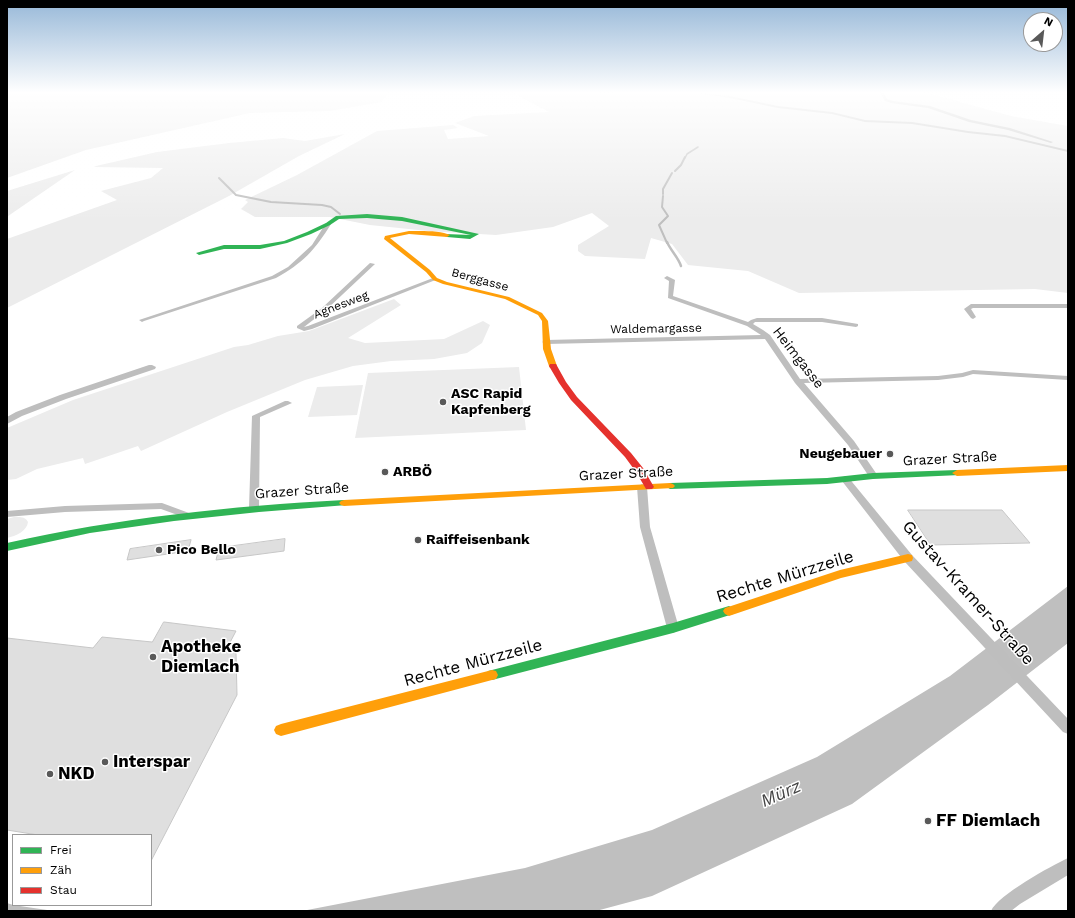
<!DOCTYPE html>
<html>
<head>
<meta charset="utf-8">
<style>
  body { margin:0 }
  #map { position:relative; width:1075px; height:918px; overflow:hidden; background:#fff; font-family:"Work Sans",sans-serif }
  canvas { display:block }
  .frame { position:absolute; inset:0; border:8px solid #000; pointer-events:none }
  .legend { position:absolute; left:12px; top:834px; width:140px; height:72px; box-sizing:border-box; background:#fff; border:1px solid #999; margin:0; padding:5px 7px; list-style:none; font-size:12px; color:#000 }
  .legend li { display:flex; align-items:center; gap:8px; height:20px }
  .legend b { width:20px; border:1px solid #999 }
  .north { position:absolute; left:1023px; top:12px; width:40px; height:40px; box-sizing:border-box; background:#fff; border:1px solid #999; border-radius:50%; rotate:28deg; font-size:11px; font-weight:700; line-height:16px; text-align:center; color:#000 }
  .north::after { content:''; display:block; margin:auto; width:14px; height:18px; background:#595959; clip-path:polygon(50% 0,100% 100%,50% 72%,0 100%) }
</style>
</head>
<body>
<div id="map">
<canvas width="1075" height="918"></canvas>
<div class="frame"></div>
<ul class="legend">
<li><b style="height:5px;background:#30b455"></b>Frei</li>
<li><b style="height:5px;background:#ff9f0a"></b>Zäh</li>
<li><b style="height:5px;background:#e5322d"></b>Stau</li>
</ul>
<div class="north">N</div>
</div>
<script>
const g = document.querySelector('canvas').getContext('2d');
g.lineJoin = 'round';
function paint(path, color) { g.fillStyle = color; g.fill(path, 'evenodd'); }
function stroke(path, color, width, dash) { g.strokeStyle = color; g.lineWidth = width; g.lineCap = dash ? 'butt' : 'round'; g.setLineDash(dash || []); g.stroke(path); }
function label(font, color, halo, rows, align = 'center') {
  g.font = font + ' "Work Sans",sans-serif'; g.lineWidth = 3; g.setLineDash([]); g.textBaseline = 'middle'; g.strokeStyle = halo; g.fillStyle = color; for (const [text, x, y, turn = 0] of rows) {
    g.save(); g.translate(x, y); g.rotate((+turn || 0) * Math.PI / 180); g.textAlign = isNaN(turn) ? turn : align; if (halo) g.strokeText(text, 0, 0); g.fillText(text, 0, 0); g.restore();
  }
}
paint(new Path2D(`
  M 7,92 L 389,92 L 382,102 L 330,111 L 250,113 L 86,150 L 7,178 Z
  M 511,92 L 598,92 L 611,93 L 613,92 L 924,92 L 1011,116 L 1068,126 L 1068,293 L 1035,289 L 799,293 L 748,271 L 688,265 L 672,244 L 651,238 L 645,259 L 585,256 L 578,251 L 578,245 L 609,226 L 592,213 L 553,227 L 496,235 L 428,231 L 370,225 L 330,217 L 255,217 L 241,209 L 248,202 L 245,200 L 297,175 L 377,131 L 453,125 L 458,128 L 444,130 L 448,139 L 489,136 L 455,123 L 474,116 L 549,112 Z
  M 345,134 L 299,156 L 229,196 L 7,308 L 7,239 L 117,200 L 101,191 L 151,178 L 163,168 L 94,167 L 96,166 L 157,152 L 229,143 L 283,138 L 305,141 Z
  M 75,170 L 11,214 L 7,217 L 7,191 Z
  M 394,299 L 401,305 L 348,338 L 365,343 L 444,339 L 483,321 L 490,325 L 482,343 L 467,353 L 434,359 L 391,361 L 353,366 L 305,380 L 227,412 L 141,451 L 138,446 L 85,464 L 83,458 L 37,469 L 16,479 L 7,480 L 7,428 L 73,400 L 234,347 L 248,345 L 278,336 L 309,331 Z
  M 519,367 L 526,430 L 355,438 L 368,373 Z
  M 363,385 L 357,415 L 308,417 L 317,387 Z
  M 14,517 C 19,517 25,516 28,522 C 27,531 16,536 7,538 L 7,519 Z`), '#ececec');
paint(new Path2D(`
  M 1068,586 L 1068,643 L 988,705 L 852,804 L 652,896 L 596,911 L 302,911 L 525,868 L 652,830 L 817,757 L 950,676 Z
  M 7,903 L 13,905 L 54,911 L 7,911 Z`), '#bfbfbf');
stroke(new Path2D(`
  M 685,158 L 687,154 L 698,147`), '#bfbfbf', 1.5);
stroke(new Path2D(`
  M 675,171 L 681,165 L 685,157
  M 219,178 L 236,195 L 271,202 L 322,205 L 331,207 L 340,214
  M 663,194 L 663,189 L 672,173
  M 663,196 L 662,207 L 668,216 L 659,225 L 667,243`), '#bfbfbf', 2);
stroke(new Path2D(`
  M 667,242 C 671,251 678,257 681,266`), '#bfbfbf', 2.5);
const building = new Path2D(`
  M 908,510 L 1002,510 L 1030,543 L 931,545 Z
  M 285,539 L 284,551 L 216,560 L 219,548 Z
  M 191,540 L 188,551 L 127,560 L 130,549 Z
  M 164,622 L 236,631 L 225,652 L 236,652 L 237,695 L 151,861 L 151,835 L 38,835 L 7,830 L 7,638 L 93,648 L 102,637 L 152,642 Z`);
paint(building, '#dfdfdf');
stroke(building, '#c7c7c7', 1);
paint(new Path2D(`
  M 689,92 L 730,96 L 778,106 L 832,112 L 865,120 L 912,122 L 968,131 L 1005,135 L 1068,150 L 1068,152 L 1005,137 L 968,133 L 912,124 L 865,122 L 832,114 L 778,108 L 730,98 Z
  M 880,92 L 884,92 L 887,99 L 893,101 L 930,106 L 971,120 L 1010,128 L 1053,142 L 1051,143 L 1008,130 L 969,122 L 928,108 L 891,103 L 885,101 Z
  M 326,223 L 331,224 C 315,250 303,263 276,278 L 144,321 L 142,322 L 139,320 L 272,276 L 288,267 L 312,245 Z
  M 370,263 L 375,264 L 326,310 L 304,327 L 308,326 L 433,278 L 438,279 L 312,329 L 304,331 L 297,328 L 297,326 L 322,308 Z
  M 667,276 L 675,280 L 673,296 L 748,322 L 751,320 L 757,318 L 822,318 L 858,324 L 858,326 L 856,327 L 822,322 L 755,322 L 753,324 L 763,330 L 770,335 L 800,379 L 938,376 L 962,373 L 973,370 L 1068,376 L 1068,380 L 973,374 L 963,377 L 938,380 L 804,383 L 854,441 L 878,476 L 873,479 L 870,478 L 848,445 L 795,383 L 765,339 L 546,344 L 542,342 L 546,340 L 761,335 L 747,326 L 668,298 L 669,281 L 664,278 Z
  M 971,304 L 1068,304 L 1068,308 L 973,308 L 971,309 L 976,317 L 973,319 L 971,318 L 964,309 Z
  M 149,365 L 152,365 L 156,367 L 155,369 L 66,399 L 22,416 L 7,424 L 7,417 L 16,412 L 60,395 Z
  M 285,401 L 288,401 L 292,403 L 260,417 L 259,508 L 257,510 L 251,510 L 249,508 L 252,416 Z
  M 845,476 L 848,477 L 912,555 L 1068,719 L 1068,734 L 1063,732 L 904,561 L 842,481 L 840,479 Z
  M 642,484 L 647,487 L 650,527 L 679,628 L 677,631 L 673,633 L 669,631 L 667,628 L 640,527 L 637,487 Z
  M 162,503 L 189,513 L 191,515 L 189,517 L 186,518 L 161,509 L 65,512 L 7,517 L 7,511 L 65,506 Z
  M 1068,858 L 1068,875 L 1020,904 L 1011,911 L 991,911 C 998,895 1051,866 1068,858 Z`), '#bebebe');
paint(new Path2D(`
  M 367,214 L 402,217 L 479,234 L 470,239 L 447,237 L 445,236 L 445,234 L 471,235 L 402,221 L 367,218 L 339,219 L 330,225 L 311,234 L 287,243 L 260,249 L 224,249 L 199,255 L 196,253 L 224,245 L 260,245 L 284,241 L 307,232 L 326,223 L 336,216 Z
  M 957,470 L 960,471 L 962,473 L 960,475 L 873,479 L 827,484 L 670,489 L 665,486 L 670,483 L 827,478 L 873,473 Z
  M 344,500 L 347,501 L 349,503 L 347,505 L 259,512 L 174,521 L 90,533 L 7,551 L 7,543 C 118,518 230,506 344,500 Z
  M 729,606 L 733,608 L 735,611 L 733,614 L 673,633 L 492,680 L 488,679 L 486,675 L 488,671 L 492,670 L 673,623 Z`), '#30b455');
paint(new Path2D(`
  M 409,231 C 419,231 441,230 450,235 L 447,237 L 409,234 L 390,238 L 430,270 L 437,278 L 447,282 L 509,297 L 542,313 L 548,321 L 551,349 L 557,366 L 556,368 L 550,368 L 549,366 L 543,349 L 542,321 L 538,315 L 505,299 L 443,284 L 433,280 L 426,272 L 384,239 L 385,236 Z
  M 1068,465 L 1068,471 L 957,476 L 952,473 L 957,470 Z
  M 670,483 L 673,484 L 675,486 L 673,488 L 344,506 L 341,505 L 339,503 L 341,501 L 344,500 Z
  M 908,554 L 912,555 L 913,558 L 912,561 L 841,578 L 729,616 L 725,614 L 723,611 L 725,608 L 840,570 Z
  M 492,670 L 496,671 L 498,675 L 496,679 L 492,680 L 281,736 L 276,734 L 274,730 L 276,726 L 281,724 Z`), '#ff9f0a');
paint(new Path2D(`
  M 550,364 L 556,364 L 566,382 L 577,397 L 631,453 L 643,468 L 654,487 L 652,489 L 646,489 L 636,472 L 625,457 L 571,400 L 559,383 L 549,366 Z`), '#e5322d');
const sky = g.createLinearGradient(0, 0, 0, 220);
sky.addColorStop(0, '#97b8d8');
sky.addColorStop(0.42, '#fff');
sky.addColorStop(1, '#ffffff00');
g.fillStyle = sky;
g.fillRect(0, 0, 1075, 220);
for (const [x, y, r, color] of [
  [443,402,4,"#595959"],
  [890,454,4,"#595959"],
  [385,472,4,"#595959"],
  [418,540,4,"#595959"],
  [159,550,4,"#595959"],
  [153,657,4,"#595959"],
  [105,762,4,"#595959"],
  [50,774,4,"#595959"],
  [928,821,4,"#595959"]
]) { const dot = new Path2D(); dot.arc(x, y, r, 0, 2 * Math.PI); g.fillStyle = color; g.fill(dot); stroke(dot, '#fff', 1.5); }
label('12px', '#000', '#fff', [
  ["Berggasse",480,280,15],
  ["Agnesweg",341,305,-21],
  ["Waldemargasse",656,329,-1]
]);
label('14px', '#000', '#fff', [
  ["Heimgasse",798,358,52],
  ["Grazer Straße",950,459,-3],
  ["Grazer Straße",626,474,-3],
  ["Grazer Straße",302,491,-4]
]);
label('bold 14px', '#000', '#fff', [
  ["ASC Rapid",451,394],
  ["Kapfenberg",451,410],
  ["Neugebauer",882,454,"right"],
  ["ARBÖ",393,472],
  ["Raiffeisenbank",426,540],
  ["Pico Bello",167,550]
], 'left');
label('17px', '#000', '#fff', [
  ["Rechte Mürzzeile",785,577,-17],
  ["Gustav-Kramer-Straße",968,593,48],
  ["Rechte Mürzzeile",473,663,-15]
]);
label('bold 17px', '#000', '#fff', [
  ["Apotheke",161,647],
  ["Diemlach",161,667],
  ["Interspar",113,762],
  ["NKD",58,774],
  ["FF Diemlach",936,821]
], 'left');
label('italic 18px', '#444', '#fff', [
  ["Mürz",781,794,-24]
]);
</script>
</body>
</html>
